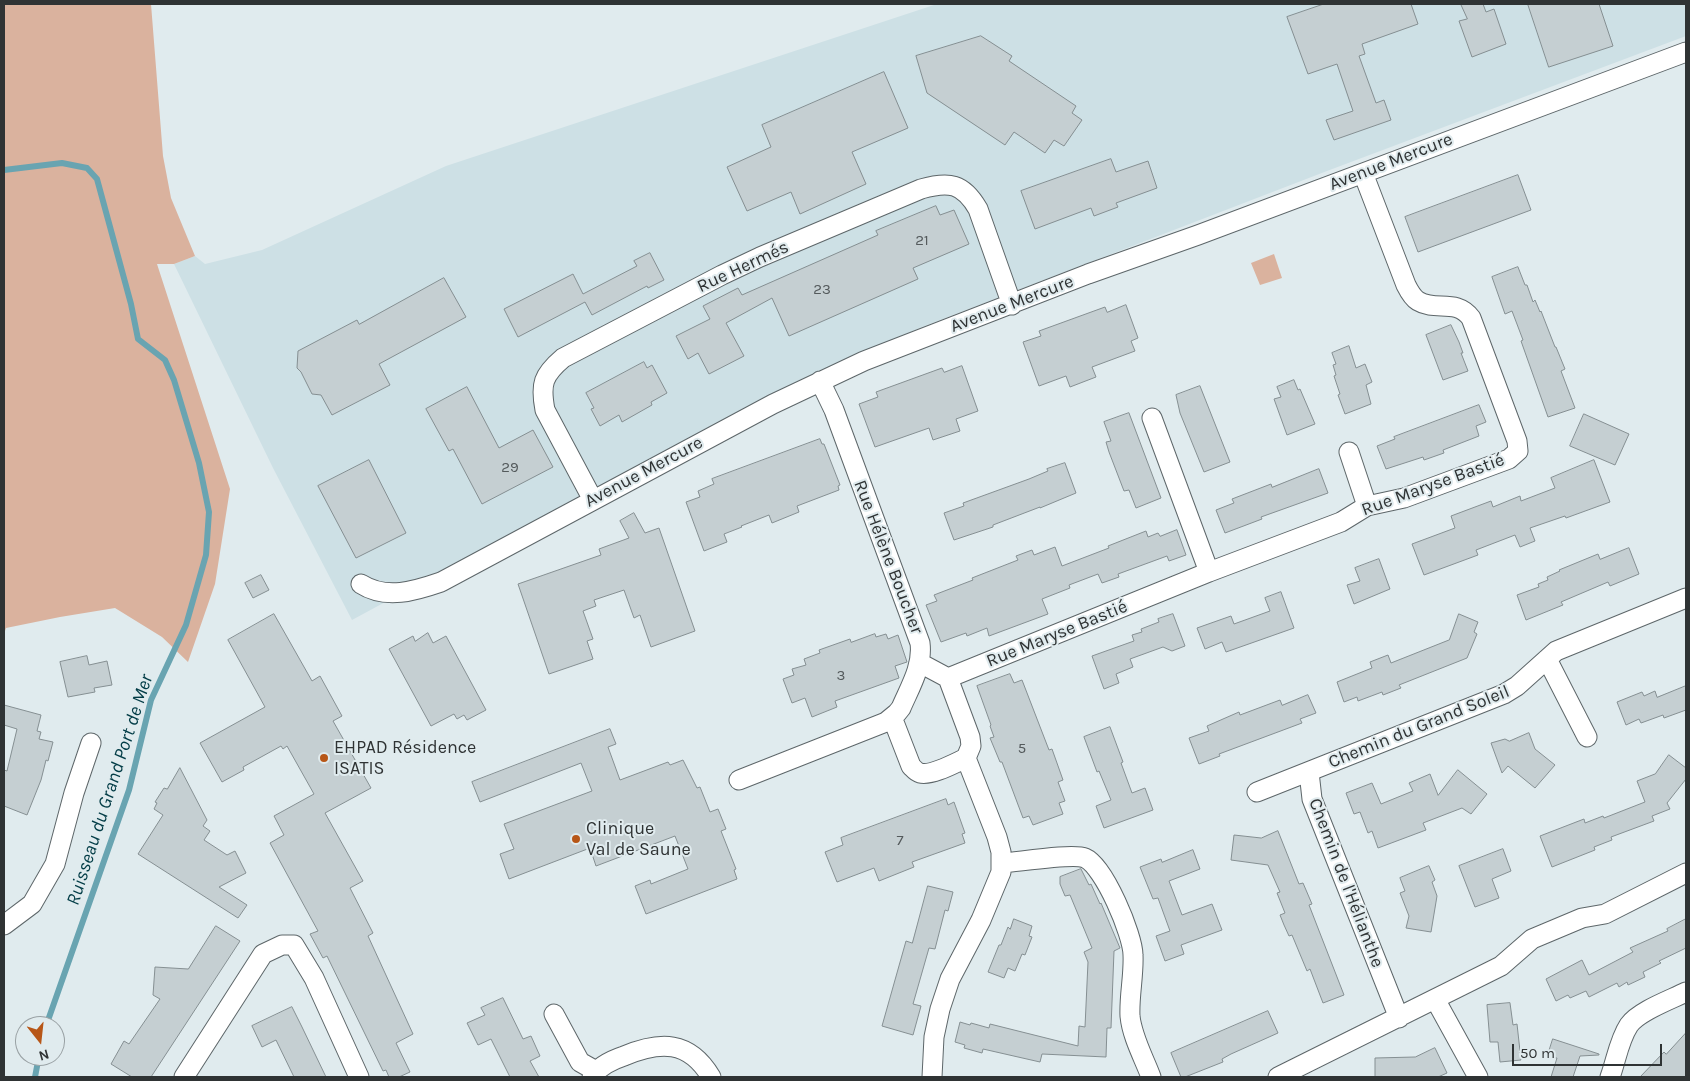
<!DOCTYPE html>
<html>
<head>
<meta charset="utf-8">
<style>
  body { margin:0 }
  #map { position:relative; width:1690px; height:1081px; overflow:hidden; background:#e0ebee; font-family:Karla,sans-serif }
  canvas { display:block }
  .frame { position:absolute; inset:0; border:5px solid #2f3334; pointer-events:none }
  .north { position:absolute; left:15px; top:1016px; width:50px; height:50px; box-sizing:border-box; background:#e0ebee; border:1px solid #99a1a4; border-radius:50%; rotate:164deg; font-size:14px; font-weight:700; line-height:20px; text-align:center; color:#2f3334 }
  .north::after { content:''; display:block; margin:auto; width:18px; height:22px; background:#b75617; clip-path:polygon(50% 0,100% 100%,50% 72%,0 100%) }
  .scale { position:absolute; left:1512px; top:1044px; width:150px; height:22px; box-sizing:border-box; border:2px solid #2f3334; border-top:0; padding-left:6px; font-size:15px; line-height:18px; white-space:nowrap; color:#2f3334; -webkit-text-stroke:4px #e0ebee; paint-order:stroke }
</style>
</head>
<body>
<div id="map">
<canvas width="1690" height="1081"></canvas>
<div class="frame"></div>
<div class="north">N</div>
<div class="scale">50 m</div>
</div>
<script>
const g = document.querySelector('canvas').getContext('2d');
g.lineJoin = 'round';
function paint(path, color) { g.fillStyle = color; g.fill(path, 'evenodd'); }
function stroke(path, color, width, dash) { g.strokeStyle = color; g.lineWidth = width; g.lineCap = dash ? 'butt' : 'round'; g.setLineDash(dash || []); g.stroke(path); }
function label(font, color, halo, rows, align = 'center') {
  g.font = font + ' Karla,sans-serif'; g.lineWidth = 4; g.setLineDash([]); g.textBaseline = 'middle'; g.strokeStyle = halo; g.fillStyle = color; for (const [text, x, y, turn = 0] of rows) {
    g.save(); g.translate(x, y); g.rotate((+turn || 0) * Math.PI / 180); g.textAlign = isNaN(turn) ? turn : align; if (halo) g.strokeText(text, 0, 0); g.fillText(text, 0, 0); g.restore();
  }
}
paint(new Path2D(`
  M 937,4 L 1686,4 L 1686,36 L 1327,171 L 922,327 L 807,378 L 705,429 L 352,620 L 273,468 L 174,264 L 195,256 L 205,264 L 262,250 L 446,166 Z`), '#cde0e5');
paint(new Path2D(`
  M 4,4 L 151,4 L 163,156 L 171,198 L 195,256 L 174,264 L 157,264 L 230,489 L 215,584 L 188,662 L 162,637 L 115,608 L 60,617 L 6,628 L 4,634 Z
  M 1274,254 L 1282,278 L 1260,285 L 1251,263 Z`), '#dab29e');
stroke(new Path2D(`
  M 4,170 L 62,163 L 87,168 L 97,179 L 131,304 L 138,339 L 165,360 L 174,380 L 199,463 L 209,512 L 206,555 L 186,625 L 151,700 L 129,790 L 46,1026
  M 35,1077 L 39,1056`), '#69a4b1', 6);
const building = new Path2D(`
  M 1324,4 L 1411,4 L 1418,24 L 1362,44 L 1365,54 L 1359,56 L 1376,103 L 1384,100 L 1391,120 L 1334,140 L 1326,120 L 1353,111 L 1337,64 L 1308,74 L 1287,17 Z
  M 1461,4 L 1483,4 L 1486,12 L 1494,9 L 1506,44 L 1472,57 L 1459,21 L 1467,19 Z
  M 1528,4 L 1599,4 L 1613,46 L 1549,67 Z
  M 981,36 L 1012,56 L 1009,61 L 1076,106 L 1072,113 L 1082,120 L 1064,146 L 1054,140 L 1045,153 L 1014,132 L 1005,145 L 927,93 L 916,56 Z
  M 884,72 L 908,128 L 852,152 L 866,184 L 800,214 L 791,192 L 747,211 L 727,167 L 771,147 L 762,125 Z
  M 1111,159 L 1116,172 L 1148,161 L 1157,188 L 1116,203 L 1118,207 L 1094,216 L 1091,208 L 1035,229 L 1021,191 Z
  M 1518,175 L 1531,210 L 1418,252 L 1405,217 Z
  M 936,206 L 940,215 L 954,210 L 969,244 L 913,268 L 918,279 L 789,336 L 772,298 L 726,323 L 744,356 L 709,374 L 698,353 L 688,359 L 676,336 L 710,319 L 703,306 L 738,288 L 742,295 L 878,235 L 876,231 Z
  M 650,253 L 664,280 L 648,288 L 647,286 L 592,315 L 585,302 L 518,337 L 504,309 L 573,274 L 583,294 L 637,266 L 634,261 Z
  M 1518,267 L 1525,285 L 1527,285 L 1533,302 L 1535,300 L 1540,312 L 1541,311 L 1555,347 L 1556,347 L 1565,369 L 1561,371 L 1575,408 L 1548,417 L 1521,341 L 1523,340 L 1512,311 L 1505,314 L 1492,277 Z
  M 444,278 L 466,317 L 379,364 L 390,385 L 332,415 L 321,395 L 312,394 L 301,372 L 297,368 L 298,351 L 357,320 L 359,324 Z
  M 1126,305 L 1138,338 L 1131,341 L 1135,351 L 1092,367 L 1096,377 L 1070,387 L 1066,376 L 1039,386 L 1023,342 L 1041,336 L 1039,331 L 1105,307 L 1107,312 Z
  M 1451,325 L 1459,342 L 1463,353 L 1461,353 L 1468,371 L 1443,380 L 1426,335 Z
  M 1349,346 L 1356,368 L 1365,364 L 1372,382 L 1366,385 L 1371,404 L 1345,414 L 1338,395 L 1340,394 L 1334,376 L 1336,375 L 1333,365 L 1336,364 L 1332,353 Z
  M 644,362 L 647,368 L 652,365 L 667,393 L 651,402 L 652,405 L 622,422 L 619,415 L 600,426 L 591,409 L 594,408 L 586,393 Z
  M 962,366 L 978,411 L 956,419 L 960,431 L 933,440 L 929,428 L 875,447 L 859,404 L 878,397 L 876,392 L 942,368 L 944,372 Z
  M 1294,380 L 1298,390 L 1300,389 L 1315,424 L 1287,435 L 1274,399 L 1281,397 L 1277,387 Z
  M 1200,386 L 1230,462 L 1204,472 L 1180,413 L 1176,395 Z
  M 467,387 L 499,448 L 533,430 L 553,467 L 482,504 L 453,449 L 449,451 L 426,409 Z
  M 1479,405 L 1486,422 L 1476,426 L 1479,436 L 1443,450 L 1444,453 L 1424,460 L 1423,457 L 1386,469 L 1377,446 L 1395,439 L 1394,437 Z
  M 1129,413 L 1161,498 L 1136,508 L 1129,490 L 1124,491 L 1109,452 L 1106,442 L 1111,441 L 1104,422 Z
  M 1584,414 L 1629,434 L 1615,465 L 1570,446 Z
  M 820,439 L 822,444 L 824,444 L 840,485 L 838,486 L 839,490 L 797,506 L 799,512 L 772,523 L 769,515 L 741,526 L 742,527 L 724,534 L 727,542 L 704,551 L 686,502 L 700,497 L 698,491 L 714,484 L 712,479 Z
  M 369,460 L 406,533 L 356,558 L 318,486 Z
  M 1594,460 L 1610,502 L 1566,518 L 1565,516 L 1530,528 L 1535,541 L 1520,547 L 1515,535 L 1476,550 L 1478,555 L 1424,575 L 1412,544 L 1455,528 L 1451,516 L 1491,501 L 1493,507 L 1520,496 L 1521,501 L 1555,488 L 1551,478 Z
  M 1065,463 L 1076,493 L 1040,508 L 1040,507 L 993,525 L 993,527 L 954,540 L 944,513 L 964,506 L 963,503 L 1029,479 L 1048,471 L 1047,469 Z
  M 1319,469 L 1328,493 L 1261,517 L 1262,519 L 1225,533 L 1216,510 L 1234,503 L 1232,499 L 1271,484 L 1272,487 Z
  M 634,513 L 645,533 L 659,528 L 695,631 L 651,647 L 640,615 L 634,618 L 624,590 L 594,600 L 596,606 L 583,611 L 593,639 L 587,641 L 593,659 L 549,674 L 518,584 L 601,555 L 599,549 L 629,538 L 620,521 Z
  M 1177,530 L 1186,555 L 1169,561 L 1167,556 L 1118,574 L 1119,577 L 1102,583 L 1098,574 L 1069,585 L 1070,588 L 1042,599 L 1048,614 L 989,636 L 987,628 L 967,636 L 966,633 L 941,642 L 926,605 L 937,601 L 934,595 L 973,580 L 972,578 L 1018,560 L 1016,556 L 1032,550 L 1034,555 L 1055,547 L 1062,566 L 1109,548 L 1108,546 L 1146,531 L 1148,537 L 1158,533 L 1160,536 Z
  M 1629,548 L 1639,574 L 1610,586 L 1608,582 L 1561,602 L 1563,605 L 1526,620 L 1517,595 L 1539,587 L 1538,584 L 1548,580 L 1547,577 L 1560,571 L 1559,570 L 1598,554 L 1600,559 Z
  M 1379,559 L 1390,589 L 1354,604 L 1347,585 L 1360,581 L 1355,568 Z
  M 261,575 L 269,590 L 253,598 L 245,583 Z
  M 1281,592 L 1294,628 L 1226,652 L 1222,642 L 1205,649 L 1197,628 L 1231,616 L 1234,624 L 1270,611 L 1265,598 Z
  M 274,614 L 312,681 L 320,676 L 342,716 L 333,721 L 371,788 L 325,813 L 363,881 L 350,888 L 373,933 L 368,936 L 413,1034 L 396,1043 L 410,1072 L 399,1077 L 389,1077 L 386,1070 L 383,1071 L 327,956 L 323,958 L 310,934 L 318,931 L 270,843 L 284,835 L 274,816 L 314,794 L 287,746 L 283,749 L 281,746 L 243,767 L 244,770 L 222,782 L 200,743 L 265,707 L 228,640 Z
  M 1173,614 L 1185,646 L 1172,651 L 1163,647 L 1130,659 L 1133,667 L 1116,674 L 1119,683 L 1104,689 L 1092,656 L 1134,641 L 1132,635 L 1142,632 L 1141,629 L 1159,622 L 1158,619 Z
  M 1459,614 L 1478,622 L 1474,632 L 1477,634 L 1467,658 L 1399,685 L 1401,688 L 1383,695 L 1382,692 L 1358,701 L 1357,697 L 1344,702 L 1337,682 L 1372,668 L 1370,662 L 1388,655 L 1391,663 L 1449,640 Z
  M 428,633 L 433,643 L 446,636 L 486,710 L 467,720 L 464,715 L 457,719 L 454,714 L 431,726 L 389,649 L 413,636 L 415,641 Z
  M 875,634 L 876,637 L 886,634 L 888,639 L 898,635 L 907,662 L 895,666 L 899,678 L 835,701 L 837,707 L 812,717 L 805,698 L 792,703 L 783,679 L 794,675 L 792,669 L 806,665 L 804,659 L 820,653 L 819,650 L 850,639 L 851,642 Z
  M 87,656 L 89,665 L 107,661 L 112,685 L 94,688 L 95,692 L 68,697 L 60,662 Z
  M 1010,674 L 1014,683 L 1022,680 L 1049,750 L 1052,749 L 1063,780 L 1058,782 L 1065,801 L 1059,803 L 1063,814 L 1033,825 L 1029,816 L 1023,818 L 1002,762 L 1000,762 L 990,738 L 994,737 L 990,726 L 991,725 L 977,686 Z
  M 1686,686 L 1686,710 L 1664,718 L 1663,715 L 1641,723 L 1639,719 L 1626,725 L 1617,702 L 1642,692 L 1644,696 L 1655,691 L 1657,697 Z
  M 1308,695 L 1316,713 L 1300,719 L 1302,723 L 1219,754 L 1220,756 L 1199,764 L 1189,738 L 1209,731 L 1207,726 L 1239,712 L 1240,715 L 1280,700 L 1282,705 Z
  M 4,705 L 41,715 L 37,731 L 41,732 L 39,739 L 53,742 L 48,761 L 46,760 L 41,780 L 27,815 L 4,806 L 4,770 L 7,771 L 17,729 L 4,725 Z
  M 1110,727 L 1123,762 L 1121,763 L 1132,793 L 1145,788 L 1153,810 L 1104,828 L 1096,806 L 1111,800 L 1099,771 L 1097,772 L 1084,737 Z
  M 610,729 L 616,744 L 608,747 L 620,780 L 668,762 L 670,765 L 683,760 L 697,788 L 700,787 L 710,812 L 718,809 L 726,829 L 721,831 L 736,869 L 734,870 L 737,879 L 646,914 L 635,886 L 650,880 L 651,884 L 688,869 L 675,836 L 596,866 L 590,848 L 509,879 L 500,854 L 514,849 L 504,824 L 592,791 L 581,763 L 480,802 L 472,782 Z
  M 1529,733 L 1535,749 L 1555,765 L 1535,788 L 1508,766 L 1502,773 L 1491,743 L 1505,739 L 1509,741 Z
  M 1669,755 L 1686,768 L 1686,779 L 1667,803 L 1670,809 L 1652,816 L 1654,821 L 1611,837 L 1612,840 L 1594,847 L 1595,850 L 1552,867 L 1540,836 L 1584,819 L 1585,823 L 1603,816 L 1604,818 L 1645,802 L 1637,781 L 1655,774 Z
  M 180,768 L 207,820 L 203,826 L 210,831 L 204,840 L 227,855 L 235,851 L 246,873 L 219,887 L 247,905 L 238,918 L 138,854 L 163,815 L 154,809 L 157,803 L 155,802 L 164,788 L 167,789 Z
  M 1458,770 L 1487,794 L 1471,814 L 1462,808 L 1423,823 L 1426,830 L 1378,848 L 1372,831 L 1368,833 L 1360,812 L 1354,814 L 1346,793 L 1372,783 L 1381,804 L 1413,791 L 1409,783 L 1430,774 L 1438,795 Z
  M 946,799 L 948,805 L 954,802 L 965,833 L 962,834 L 965,843 L 912,862 L 914,867 L 879,881 L 874,868 L 837,882 L 825,852 L 843,845 L 841,838 Z
  M 1278,831 L 1299,884 L 1303,883 L 1312,904 L 1309,905 L 1344,995 L 1323,1003 L 1310,969 L 1307,971 L 1292,935 L 1289,936 L 1284,925 L 1280,915 L 1285,913 L 1277,893 L 1280,892 L 1268,865 L 1231,860 L 1234,835 L 1261,838 Z
  M 1503,849 L 1511,871 L 1492,879 L 1499,898 L 1475,907 L 1459,866 Z
  M 1193,850 L 1200,869 L 1169,881 L 1182,915 L 1212,904 L 1222,930 L 1181,945 L 1184,954 L 1165,961 L 1156,936 L 1170,931 L 1158,898 L 1153,899 L 1140,867 L 1161,859 L 1162,862 Z
  M 1429,866 L 1435,880 L 1432,882 L 1437,896 L 1431,932 L 1406,928 L 1409,916 L 1400,893 L 1405,891 L 1400,878 Z
  M 1081,869 L 1089,885 L 1091,884 L 1100,904 L 1101,903 L 1120,948 L 1114,951 L 1111,1028 L 1107,1028 L 1106,1057 L 1042,1054 L 1040,1062 L 983,1049 L 982,1053 L 964,1048 L 965,1045 L 955,1042 L 960,1022 L 970,1025 L 971,1023 L 989,1028 L 990,1024 L 1078,1046 L 1079,1026 L 1085,1027 L 1088,962 L 1084,952 L 1092,948 L 1070,895 L 1065,896 L 1060,884 L 1060,877 Z
  M 928,886 L 953,892 L 948,911 L 945,910 L 935,949 L 929,948 L 913,1004 L 921,1006 L 913,1035 L 882,1026 L 906,941 L 912,943 Z
  M 1014,919 L 1032,926 L 1029,936 L 1032,937 L 1025,955 L 1022,954 L 1015,971 L 1008,968 L 1004,978 L 988,972 L 999,945 L 1001,945 L 1008,927 L 1010,929 Z
  M 1686,919 L 1686,948 L 1659,961 L 1661,963 L 1643,972 L 1645,977 L 1628,985 L 1627,982 L 1619,987 L 1617,983 L 1589,997 L 1586,991 L 1570,998 L 1568,995 L 1556,1001 L 1546,979 L 1582,960 L 1589,975 L 1633,952 L 1630,948 L 1668,931 L 1667,929 Z
  M 216,926 L 240,941 L 151,1077 L 132,1077 L 111,1064 L 124,1041 L 129,1044 L 160,999 L 153,995 L 155,967 L 188,969 Z
  M 503,998 L 523,1039 L 531,1036 L 540,1056 L 530,1061 L 539,1077 L 510,1077 L 491,1039 L 478,1045 L 467,1023 L 485,1015 L 481,1008 Z
  M 1510,1003 L 1513,1025 L 1517,1024 L 1521,1060 L 1500,1062 L 1498,1042 L 1490,1042 L 1487,1005 Z
  M 292,1007 L 302,1027 L 326,1077 L 294,1077 L 276,1040 L 262,1047 L 252,1026 Z
  M 1268,1011 L 1278,1033 L 1231,1054 L 1222,1059 L 1223,1062 L 1185,1077 L 1181,1077 L 1171,1053 Z
  M 1686,1033 L 1686,1077 L 1640,1077 L 1664,1052 L 1666,1054 Z
  M 1553,1039 L 1599,1054 L 1599,1055 L 1580,1056 L 1573,1077 L 1551,1077 L 1557,1058 L 1547,1058 Z
  M 1435,1048 L 1447,1073 L 1438,1077 L 1375,1077 L 1375,1058 L 1415,1057 Z`);
paint(building, '#c5cfd2');
stroke(building, '#858f92', 1);
const street = new Path2D(`
  M 1152,418 L 1209,572
  M 1349,452 L 1367,506
  M 593,500 L 545,410 C 540,384 543,375 563,358 L 722,275 L 760,257 L 921,189 C 949,181 963,183 978,209 L 1012,305
  M 361,584 C 386,600 415,591 441,582 L 773,404 L 864,361 L 1088,274 L 1198,235 L 1686,52
  M 1547,659 L 1587,737
  M 948,678 L 1209,572 L 1341,522 L 1367,506 L 1404,498 L 1509,459 L 1518,451 L 1517,441 L 1471,318 C 1456,298 1436,312 1418,301 C 1413,298 1409,291 1406,285 L 1363,173
  M 892,717 L 911,766 C 914,769 916,772 920,773 C 932,776 955,763 966,758 L 971,746 L 970,737 L 948,678 L 920,663
  M 1309,772 L 1312,799 L 1399,1018
  M 739,780 L 886,722 L 897,713 L 901,708 C 910,687 923,666 920,643 L 834,410 L 820,381
  M 1257,792 L 1504,694 L 1517,686 L 1556,651 L 1686,598
  M 1002,863 C 1018,862 1073,853 1085,858 C 1104,866 1133,935 1133,955 C 1134,975 1129,996 1130,1016 C 1132,1037 1144,1058 1151,1077
  M 4,925 L 32,904 L 55,864 L 74,793 L 91,743
  M 1435,999 L 1478,1077
  M 554,1014 L 580,1062 L 596,1071
  M 184,1077 L 263,954 L 282,945 L 294,945 L 314,978 L 359,1077
  M 592,1077 C 599,1066 612,1060 624,1056 C 660,1041 689,1040 711,1077
  M 932,1077 L 934,1037 L 940,1009 L 950,979 L 981,920 L 1001,872 L 1001,852 L 997,837 L 966,758
  M 1278,1077 L 1501,966 L 1532,939 L 1582,918 L 1605,914 L 1686,873
  M 1610,1077 C 1616,1061 1619,1040 1629,1025 C 1639,1011 1670,1000 1686,992`);
stroke(street, '#5d6669', 21);
stroke(street, '#fff', 19);
for (const [x, y, r, color] of [
  [324,758,5,"#b75617"],
  [576,839,5,"#b75617"]
]) { const dot = new Path2D(); dot.arc(x, y, r, 0, 2 * Math.PI); g.fillStyle = color; g.fill(dot); stroke(dot, '#e0ebee', 2); }
label('15px', '#545a5c', null, [
  ["21",922,241],
  ["23",822,290],
  ["29",510,468],
  ["3",841,676],
  ["5",1022,749],
  ["7",900,841]
]);
label('18px', '#2f3334', '#e0ebee', [
  ["Avenue Mercure",1391,162,-21],
  ["Rue Hermés",743,267,-25],
  ["Avenue Mercure",1012,304,-21],
  ["Avenue Mercure",644,472,-28],
  ["Rue Maryse Bastié",1433,485,-20],
  ["Rue Hélène Boucher",888,557,69],
  ["Rue Maryse Bastié",1057,634,-22],
  ["Chemin du Grand Soleil",1419,727,-22],
  ["Chemin de l'Hélianthe",1346,883,69]
]);
label('18px', '#2f3334', '#e0ebee', [
  ["EHPAD Résidence",334,748],
  ["ISATIS",334,769],
  ["Clinique",586,829],
  ["Val de Saune",586,850]
], 'left');
label('italic 19px', '#023c46', '#e0ebee', [
  ["Ruisseau du Grand Port de Mer",110,790,-72]
]);
</script>
</body>
</html>
